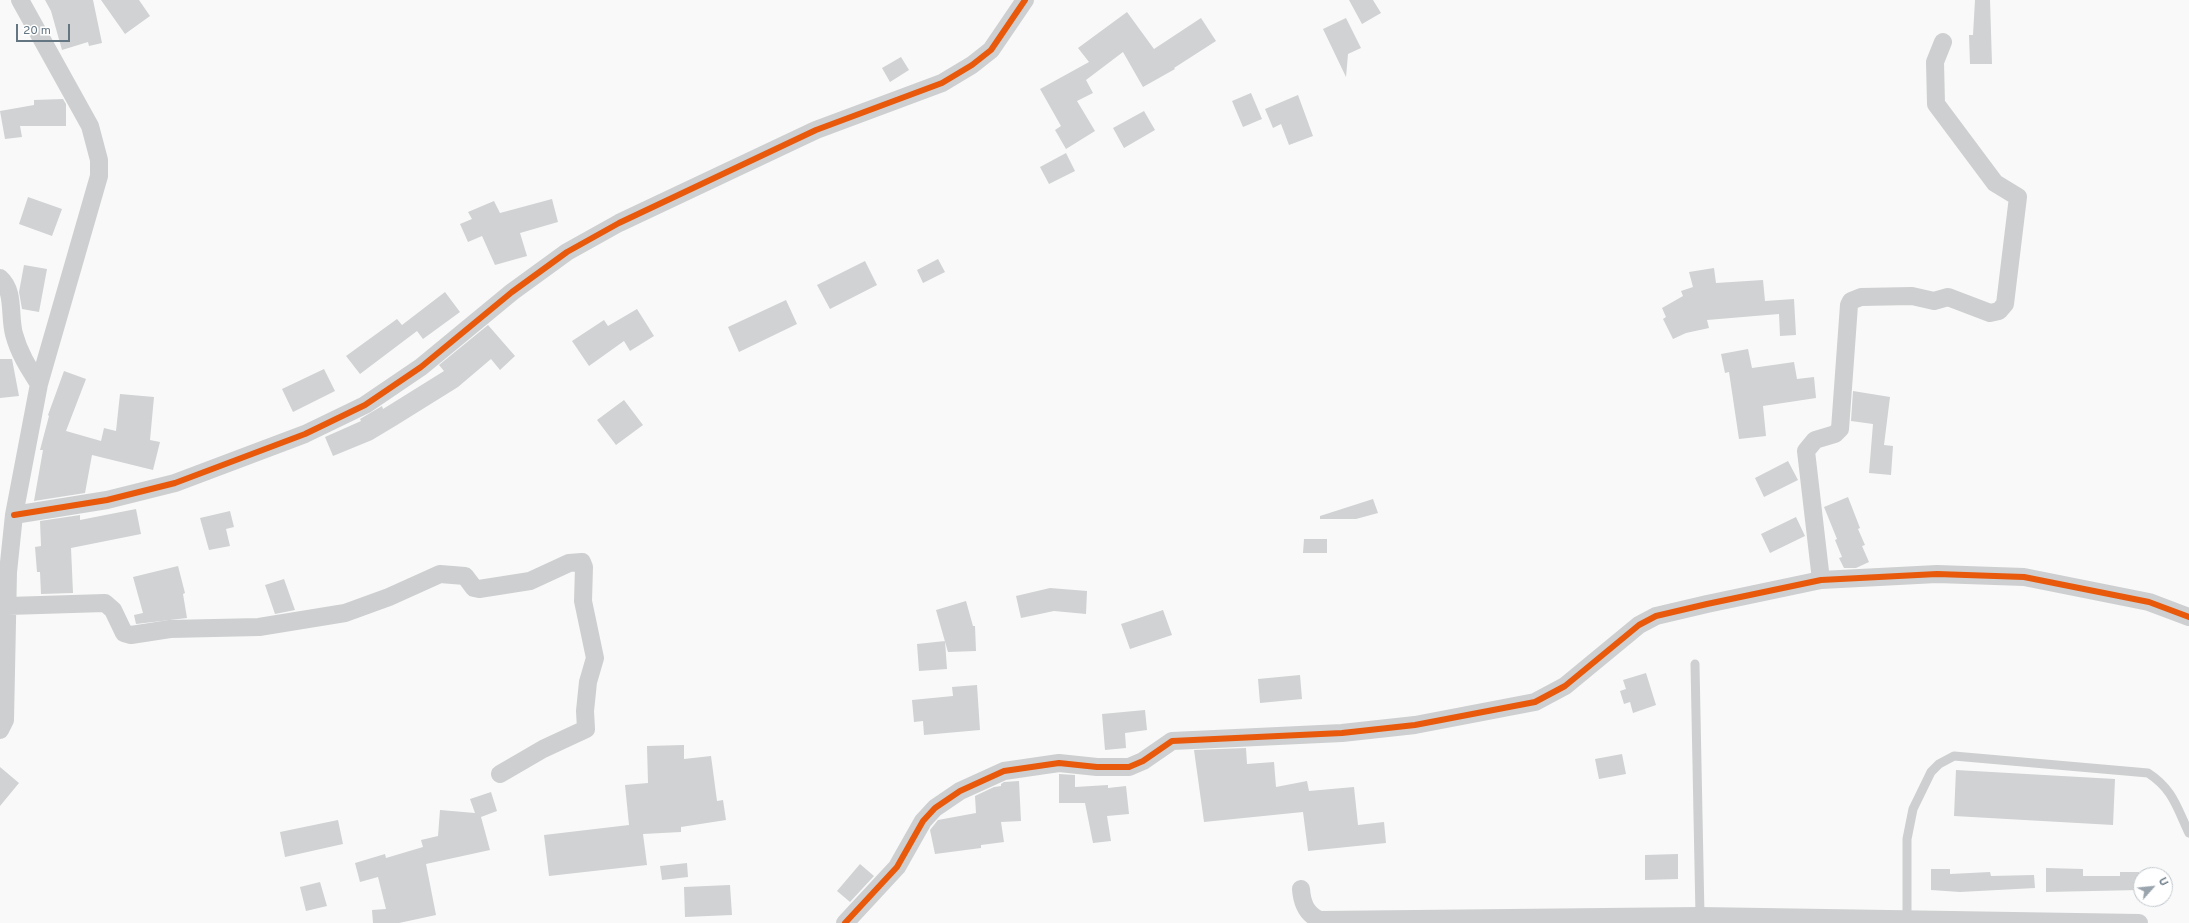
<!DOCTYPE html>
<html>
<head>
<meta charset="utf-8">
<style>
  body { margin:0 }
  #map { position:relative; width:2189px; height:923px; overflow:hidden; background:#f9f9f9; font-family:Overpass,sans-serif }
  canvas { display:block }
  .north { position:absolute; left:2133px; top:867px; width:40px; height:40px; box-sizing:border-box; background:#fff; border:1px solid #c1c8cd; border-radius:50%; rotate:63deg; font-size:11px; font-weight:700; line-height:16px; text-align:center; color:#657683 }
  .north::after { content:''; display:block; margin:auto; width:14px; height:18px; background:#99a4ac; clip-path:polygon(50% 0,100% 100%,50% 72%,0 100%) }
  .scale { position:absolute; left:16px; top:24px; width:54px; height:18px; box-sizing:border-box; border:2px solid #657683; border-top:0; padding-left:5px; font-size:12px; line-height:14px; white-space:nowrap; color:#657683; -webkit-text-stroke:3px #fff; paint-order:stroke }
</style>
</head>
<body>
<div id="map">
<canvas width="2189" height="923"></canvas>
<div class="north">U</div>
<div class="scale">20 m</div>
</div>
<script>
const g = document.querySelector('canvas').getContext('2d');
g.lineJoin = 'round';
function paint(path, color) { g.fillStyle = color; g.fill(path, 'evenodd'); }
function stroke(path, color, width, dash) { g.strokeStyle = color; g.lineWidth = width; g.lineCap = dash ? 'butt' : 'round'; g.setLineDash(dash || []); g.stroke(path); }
paint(new Path2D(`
  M 45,0 L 93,0 L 102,43 L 89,46 L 88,42 L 62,50 L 51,11 Z
  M 101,0 L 139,0 L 150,16 L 125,34 Z
  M 1349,0 L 1373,0 L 1381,13 L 1362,24 Z
  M 1975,0 L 1990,0 L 1992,64 L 1970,64 L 1969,35 L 1973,35 Z
  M 1127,12 L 1154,49 L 1201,18 L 1216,41 L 1174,68 L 1175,69 L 1143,87 L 1123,52 L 1086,80 L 1093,93 L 1077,101 L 1095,131 L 1066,149 L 1055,130 L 1061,126 L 1040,89 L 1089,62 L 1078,48 Z
  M 1346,18 L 1361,48 L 1348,54 L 1346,77 L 1323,29 Z
  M 901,57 L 909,70 L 890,82 L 882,68 Z
  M 1251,93 L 1262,119 L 1243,127 L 1232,101 Z
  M 1298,95 L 1313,136 L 1289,145 L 1281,124 L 1273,128 L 1265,109 Z
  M 63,99 L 66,104 L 66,126 L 20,126 L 22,137 L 5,139 L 0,111 L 34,105 L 34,100 Z
  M 1144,111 L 1155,130 L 1124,148 L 1113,128 Z
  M 1066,153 L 1075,171 L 1049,184 L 1040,167 Z
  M 28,197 L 62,209 L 52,236 L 19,224 Z
  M 552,199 L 558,222 L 520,233 L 527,256 L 495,265 L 482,236 L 468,242 L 460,224 L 472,219 L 468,212 L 494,201 L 500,213 Z
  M 938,259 L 945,272 L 923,283 L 917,270 Z
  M 865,261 L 877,285 L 830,309 L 817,285 Z
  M 24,265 L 47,269 L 39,312 L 22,309 L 19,292 Z
  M 1714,268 L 1716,283 L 1763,280 L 1765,301 L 1794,299 L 1796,335 L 1780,336 L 1779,314 L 1707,320 L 1709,328 L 1686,333 L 1673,339 L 1663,319 L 1666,317 L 1662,308 L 1683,296 L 1681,291 L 1693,287 L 1689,272 Z
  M 445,292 L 460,312 L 423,339 L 417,331 L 360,374 L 346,356 L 397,319 L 402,325 Z
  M 786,300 L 797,324 L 739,352 L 728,327 Z
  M 637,309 L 654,336 L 630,351 L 624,341 L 589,366 L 572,341 L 604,320 L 608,326 Z
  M 488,325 L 515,356 L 500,370 L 491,359 L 458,387 L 397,425 L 372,440 L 333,456 L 325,437 L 361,421 L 360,419 L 382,406 L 383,409 L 444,371 L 439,365 Z
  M 1748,349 L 1752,368 L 1794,362 L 1797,379 L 1814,377 L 1816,398 L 1763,406 L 1766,436 L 1739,439 L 1729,372 L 1725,373 L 1721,354 Z
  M 0,359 L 12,359 L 19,396 L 0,398 Z
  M 324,369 L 335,391 L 293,412 L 282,389 Z
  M 64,371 L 86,379 L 66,431 L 101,441 L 104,428 L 116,431 L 120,394 L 154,397 L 150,440 L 160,442 L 153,470 L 92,455 L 85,493 L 34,501 L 43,450 L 40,450 L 49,416 L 48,415 Z
  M 1853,391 L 1890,397 L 1884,445 L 1893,446 L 1891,475 L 1869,473 L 1873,424 L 1851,421 Z
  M 624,400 L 643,425 L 616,445 L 597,420 Z
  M 1788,461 L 1798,480 L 1764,497 L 1755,478 Z
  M 1848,497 L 1860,528 L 1858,529 L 1865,545 L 1862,546 L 1869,562 L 1856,568 L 1844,568 L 1839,558 L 1842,557 L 1835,540 L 1837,539 L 1824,507 Z
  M 1373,499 L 1378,513 L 1356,519 L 1320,519 L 1320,516 Z
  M 136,509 L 141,534 L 71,548 L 73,593 L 41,594 L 40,572 L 37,572 L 35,547 L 41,546 L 40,521 L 80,515 L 80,520 Z
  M 230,511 L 234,527 L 226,529 L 230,546 L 209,550 L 200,518 Z
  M 1796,517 L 1805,536 L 1770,553 L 1761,534 Z
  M 1304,539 L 1327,539 L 1327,553 L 1303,553 Z
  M 178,566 L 185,593 L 183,594 L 187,618 L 136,624 L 134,615 L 143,613 L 133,577 Z
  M 284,579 L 295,610 L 275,614 L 265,585 Z
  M 1050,588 L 1087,591 L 1086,614 L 1054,611 L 1021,618 L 1016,596 Z
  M 966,601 L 973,626 L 975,626 L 976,651 L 948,652 L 936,610 Z
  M 1163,610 L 1172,635 L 1130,649 L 1121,624 Z
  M 945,641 L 947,669 L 919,671 L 917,644 Z
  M 1646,673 L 1656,705 L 1633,713 L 1630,702 L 1624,704 L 1620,691 L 1626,689 L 1623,680 Z
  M 1300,675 L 1302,699 L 1260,703 L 1258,679 Z
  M 977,685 L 980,730 L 924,735 L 923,721 L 914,722 L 912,700 L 953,696 L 952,687 Z
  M 1145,710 L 1147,730 L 1125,733 L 1126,748 L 1105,750 L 1102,714 Z
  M 684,745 L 684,759 L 711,756 L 717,801 L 723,800 L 726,820 L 681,827 L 681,832 L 643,834 L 647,865 L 549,876 L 544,835 L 629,825 L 625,785 L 648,783 L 647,746 Z
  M 1246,748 L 1247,764 L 1274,762 L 1276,787 L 1307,781 L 1309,791 L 1354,787 L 1358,825 L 1384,822 L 1386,843 L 1308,851 L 1303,812 L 1204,822 L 1194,750 Z
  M 1622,754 L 1626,774 L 1599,779 L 1595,759 Z
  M 0,767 L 19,783 L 0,806 Z
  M 1956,770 L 2115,779 L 2113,825 L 1954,816 Z
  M 1059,774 L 1075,775 L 1075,787 L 1108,785 L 1108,788 L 1126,786 L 1129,814 L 1107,816 L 1111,841 L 1093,843 L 1085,803 L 1059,803 Z
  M 1019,781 L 1021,821 L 1001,822 L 1004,842 L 981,845 L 981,848 L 935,854 L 930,830 L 938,820 L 976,813 L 975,796 L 994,787 L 1001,786 L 1001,784 L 1004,782 Z
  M 491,792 L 497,811 L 481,817 L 490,850 L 426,864 L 436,915 L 399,923 L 373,923 L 372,910 L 386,909 L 378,877 L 360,882 L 355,863 L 385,854 L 386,858 L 423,847 L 421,840 L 438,836 L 440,810 L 475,813 L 470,799 Z
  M 338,820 L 343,844 L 285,857 L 280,832 Z
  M 1678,854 L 1678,879 L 1645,880 L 1645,855 Z
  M 687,863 L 688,877 L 662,880 L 660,866 Z
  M 860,864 L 874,876 L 850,902 L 837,891 Z
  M 2046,868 L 2083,869 L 2083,876 L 2120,876 L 2120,872 L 2139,872 L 2139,890 L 2046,892 Z
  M 1931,869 L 1950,869 L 1950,874 L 1990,872 L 1991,876 L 2034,875 L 2035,888 L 1960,892 L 1931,890 Z
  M 320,882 L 327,906 L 306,911 L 300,887 Z
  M 730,885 L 732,915 L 685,917 L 684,887 Z`), '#d0d2d3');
stroke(new Path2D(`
  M 1695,664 L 1700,916
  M 1907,920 L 1907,839 L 1913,809 L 1931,772 L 1939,764 L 1954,756 L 2148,773 C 2173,789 2177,808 2189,833`), '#cecfd0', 9);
stroke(new Path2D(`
  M 0,278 C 15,291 9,316 14,334 C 19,353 28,367 39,384
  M 14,515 L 107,500 L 175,483 L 305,434 L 365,405 L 421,367 L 512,292 L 567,252 L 619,223 L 816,130 L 942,83 L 972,65 L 991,50 L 1025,0
  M 1821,580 L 1806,451 L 1815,440 L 1835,434 L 1840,429 L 1849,305 L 1851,301 L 1861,297 L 1912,296 L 1934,301 L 1948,297 L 1990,313 L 1999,311 L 2005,304 L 2018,197 L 1995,183 L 1936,104 L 1935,62 L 1943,42
  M 8,606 L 105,603 L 113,610 L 124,633 L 131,635 L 170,629 L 259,627 L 345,613 L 389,597 L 440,574 L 465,576 L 474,588 L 479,589 L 530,581 L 569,563 L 582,562 L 584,567 L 583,601 L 595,658 L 588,682 L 585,711 L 586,729 L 543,749 L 500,774
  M 0,730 L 5,720 L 8,572 L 14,515 L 39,384 L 99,176 L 99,160 L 90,126 L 20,0
  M 1301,889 C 1302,903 1306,914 1320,920 L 1700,916 L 2139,923
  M 845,923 L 897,867 L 923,821 L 935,808 L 960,791 L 1004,771 L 1059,763 L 1097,767 L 1129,767 L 1143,761 L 1172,741 L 1342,733 L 1415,725 L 1535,702 L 1565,686 L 1639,625 L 1656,616 L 1707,604 L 1821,580 L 1937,574 L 2024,577 L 2149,602 L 2189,617`), '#cecfd0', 18);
stroke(new Path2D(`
  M 14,515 L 107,500 L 175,483 L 305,434 L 365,405 L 421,367 L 512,292 L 567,252 L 619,223 L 816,130 L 942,83 L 972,65 L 991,50 L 1025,0
  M 845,923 L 897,867 L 923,821 L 935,808 L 960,791 L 1004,771 L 1059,763 L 1097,767 L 1129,767 L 1143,761 L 1172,741 L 1342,733 L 1415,725 L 1535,702 L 1565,686 L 1639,625 L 1656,616 L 1707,604 L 1821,580 L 1937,574 L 2024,577 L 2149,602 L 2189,617`), '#e8590c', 6);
</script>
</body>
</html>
